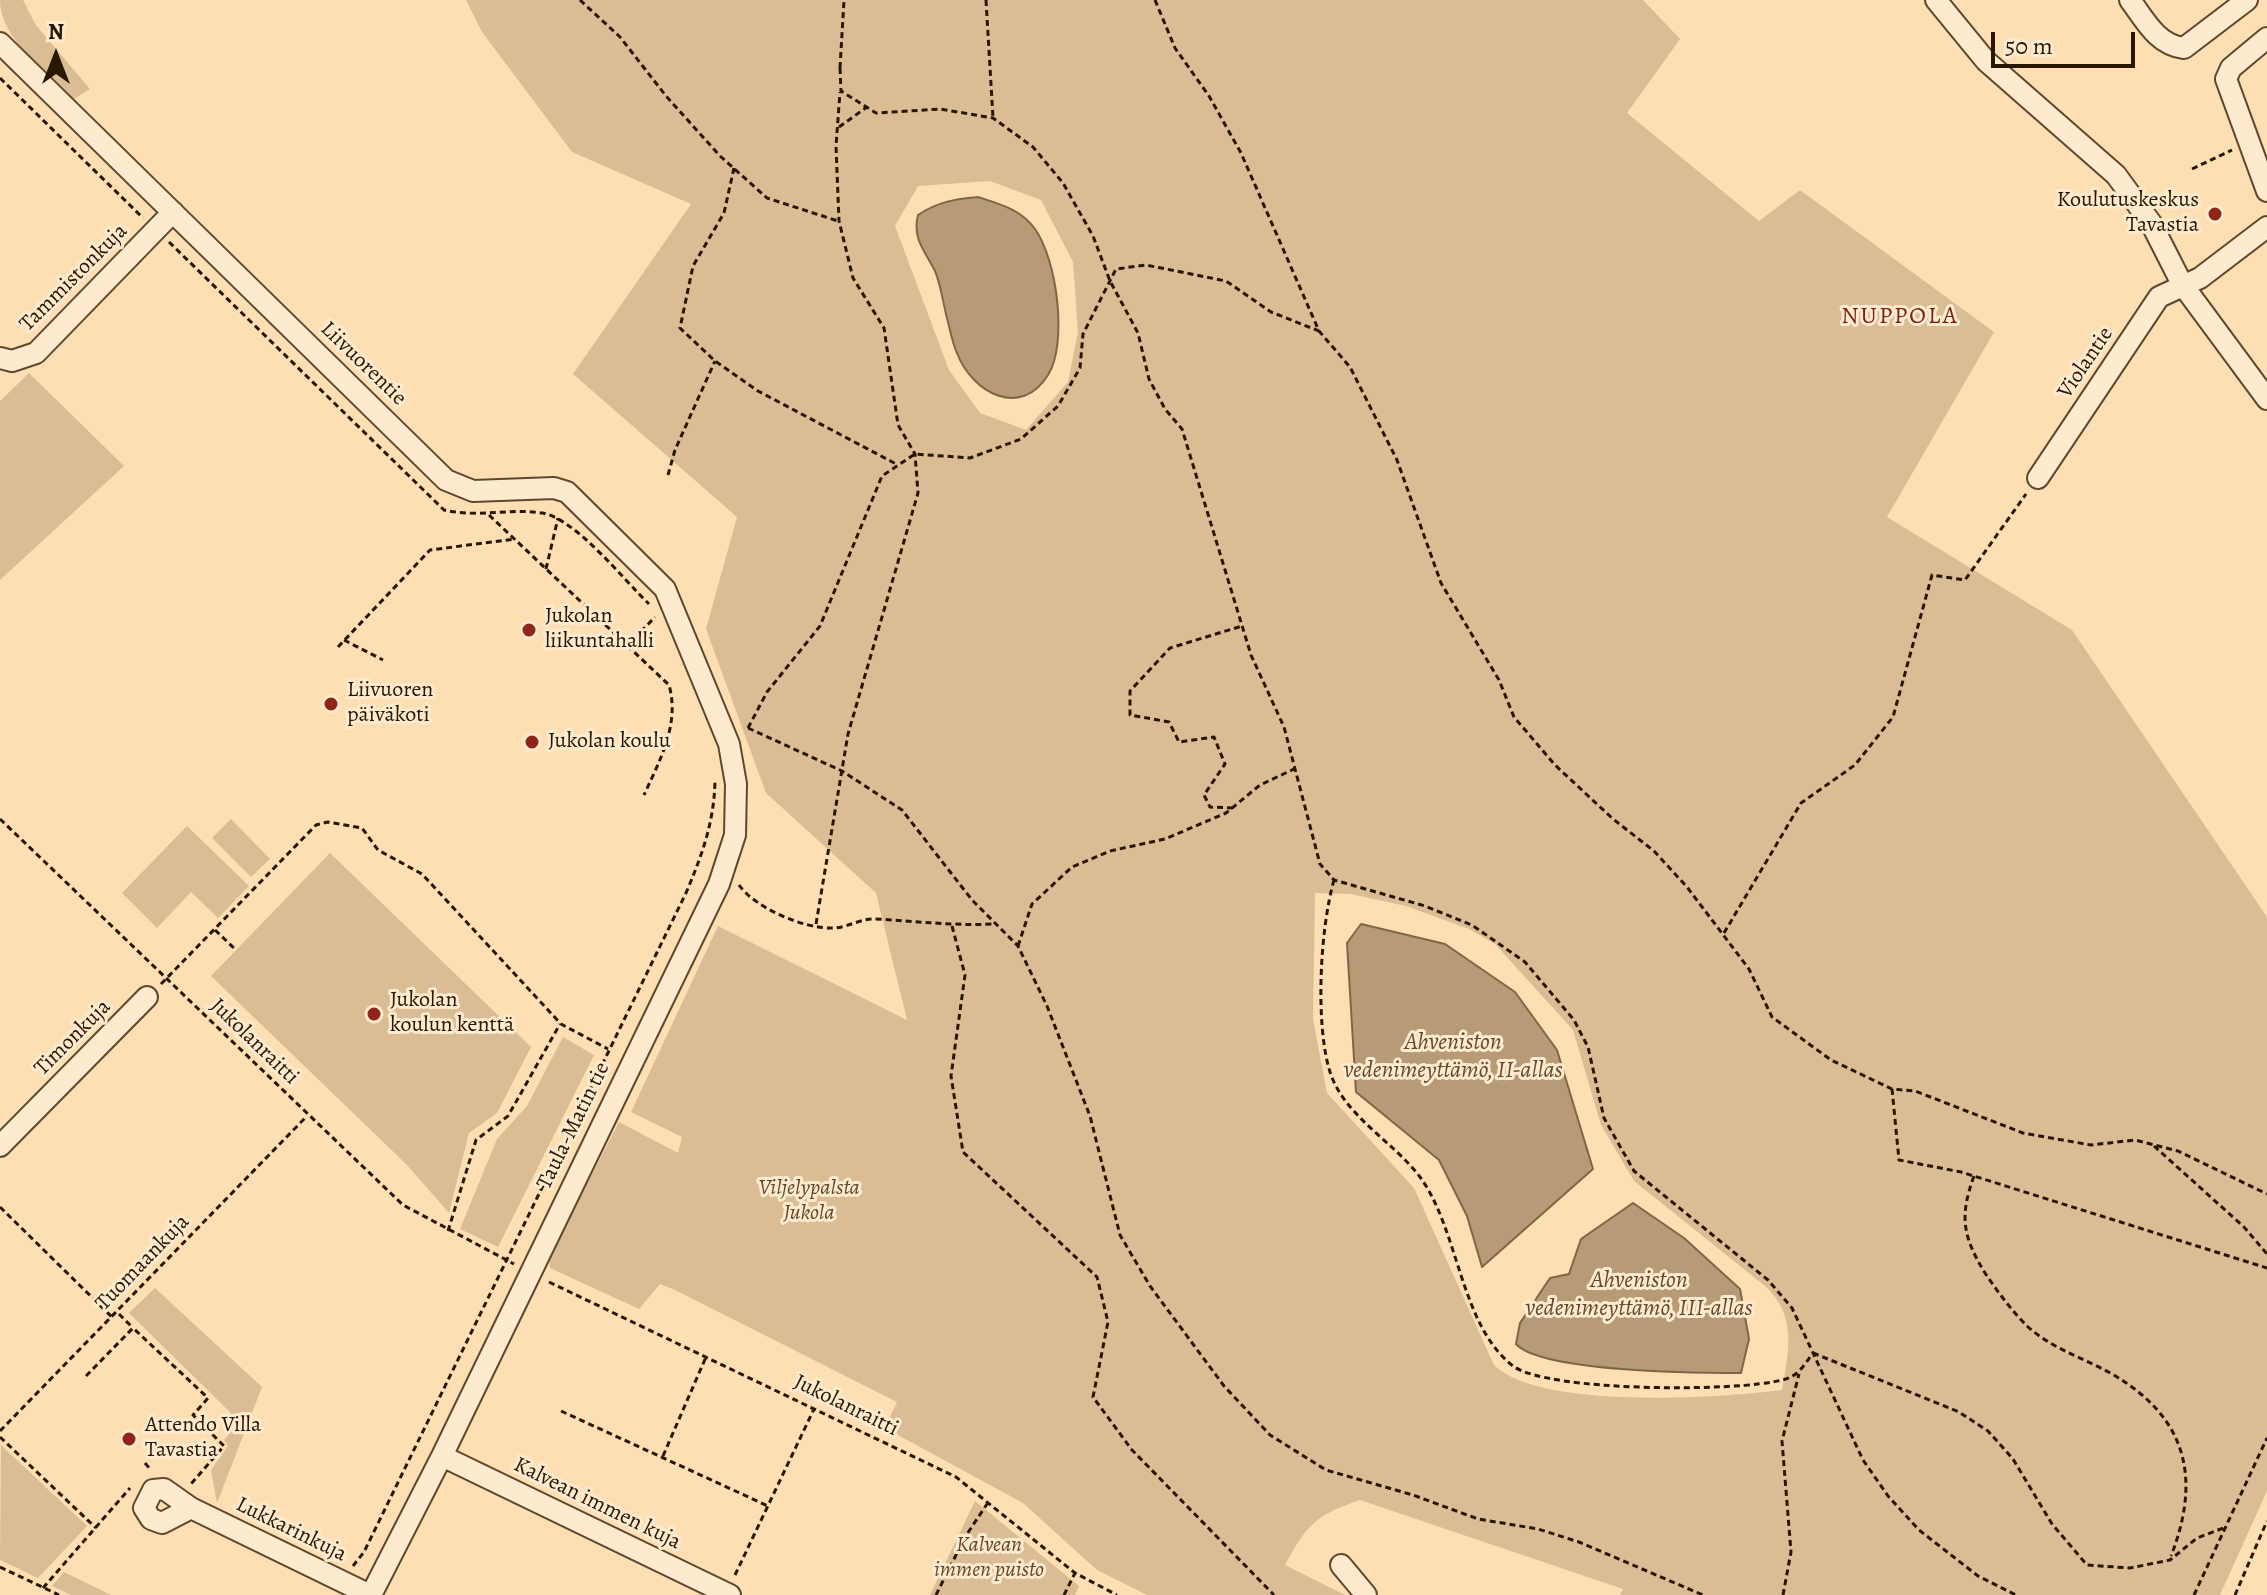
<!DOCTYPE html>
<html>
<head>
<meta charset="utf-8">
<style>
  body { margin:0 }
  #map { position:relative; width:2267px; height:1595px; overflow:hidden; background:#fedfb3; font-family:Alegreya,serif }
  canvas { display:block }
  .north { position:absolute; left:16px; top:16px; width:80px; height:80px; -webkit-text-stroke:6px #feeace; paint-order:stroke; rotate:0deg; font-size:22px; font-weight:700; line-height:32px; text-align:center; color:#291600 }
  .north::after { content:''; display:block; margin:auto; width:28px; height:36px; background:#291600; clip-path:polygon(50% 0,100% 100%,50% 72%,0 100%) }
  .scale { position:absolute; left:1991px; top:32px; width:144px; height:36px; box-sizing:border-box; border:4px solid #291600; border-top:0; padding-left:10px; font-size:24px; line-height:28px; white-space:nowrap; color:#291600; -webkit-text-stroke:6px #feeace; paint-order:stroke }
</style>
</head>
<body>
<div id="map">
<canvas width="2267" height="1595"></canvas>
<div class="north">N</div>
<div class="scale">50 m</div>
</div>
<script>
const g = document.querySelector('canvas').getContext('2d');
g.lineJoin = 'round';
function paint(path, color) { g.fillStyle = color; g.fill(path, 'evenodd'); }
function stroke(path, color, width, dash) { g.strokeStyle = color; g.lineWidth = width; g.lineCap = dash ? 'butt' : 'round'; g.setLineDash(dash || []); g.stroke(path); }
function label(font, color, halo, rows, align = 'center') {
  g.font = font + ' Alegreya,serif'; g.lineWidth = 6; g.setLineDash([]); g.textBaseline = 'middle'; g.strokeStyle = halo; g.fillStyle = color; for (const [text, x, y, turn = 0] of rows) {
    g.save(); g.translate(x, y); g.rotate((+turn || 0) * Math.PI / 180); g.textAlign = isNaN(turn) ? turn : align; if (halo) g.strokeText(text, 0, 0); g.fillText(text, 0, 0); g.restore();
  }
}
paint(new Path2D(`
  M 0,0 L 23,0 L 35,24 L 90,89 L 74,99 C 48,72 0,40 0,0 Z
  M 466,0 L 1643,0 L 1680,39 L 1627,113 L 1759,221 L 1800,190 L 1994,332 L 1887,517 L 2072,630 L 2267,917 L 2267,1491 L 2220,1595 L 1620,1595 L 1623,1589 L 1360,1500 C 1316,1515 1307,1524 1285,1565 L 1345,1595 L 1147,1595 L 1097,1570 L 1023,1503 L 885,1428 L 897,1402 L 675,1290 L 660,1284 L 639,1309 L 550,1268 L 549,1257 L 619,1122 L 678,1153 L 682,1137 L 631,1112 L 718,926 L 907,1020 L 876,893 L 766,793 L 706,629 L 737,517 L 573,374 L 691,204 L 572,152 L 482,32 ZM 990,181 L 1041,200 L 1073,262 L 1078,332 L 1068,382 L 1026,430 L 980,413 L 949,370 L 895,226 L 918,186 ZM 1315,893 L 1351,894 L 1406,906 L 1469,929 L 1495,944 L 1573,1030 L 1601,1125 L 1634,1181 L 1765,1286 C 1797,1315 1789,1351 1782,1390 C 1719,1398 1539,1410 1494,1365 L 1414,1188 L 1327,1093 L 1313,1019 Z
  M 29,373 L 124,466 L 0,580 L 0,401 Z
  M 231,819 L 270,859 L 251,877 L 212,838 Z
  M 187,826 L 249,886 L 218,918 L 191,892 L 157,928 L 122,893 Z
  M 330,853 L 531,1047 L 497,1113 L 469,1133 L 449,1213 L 407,1165 L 211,976 Z
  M 563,1037 L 594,1055 L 498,1247 L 460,1229 L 497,1139 L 527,1106 Z
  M 155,1288 L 262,1387 L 217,1503 L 211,1470 L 228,1446 L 224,1440 L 239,1421 L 129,1313 Z
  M 1,1445 L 87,1526 L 38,1578 L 0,1560 Z
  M 975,1501 L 1079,1586 L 1075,1595 L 930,1595 Z
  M 64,1572 L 111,1595 L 71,1595 L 52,1586 Z`), '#dabd95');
const water = new Path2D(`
  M 978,197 C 999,204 1021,209 1035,229 C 1057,260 1068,343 1048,375 C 1021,419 972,393 957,353 C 952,342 950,329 947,318 C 943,303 941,285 935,271 C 925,251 912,239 918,215 C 937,202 955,199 978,197 Z
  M 1361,924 L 1445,944 L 1515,992 L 1557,1050 L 1593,1169 L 1482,1267 L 1467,1216 L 1439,1160 L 1356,1092 L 1347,943 Z
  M 1633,1203 L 1684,1238 L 1740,1289 L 1749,1339 L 1741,1373 C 1698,1373 1541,1372 1516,1344 L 1520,1323 L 1550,1278 L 1569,1274 L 1581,1239 Z`);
paint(water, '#b69b76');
stroke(water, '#7e6647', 2);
const minor = new Path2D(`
  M 1936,0 L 1986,61 L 2116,175 L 2151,223 L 2182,284 L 2267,399
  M 2130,0 C 2145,20 2157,45 2184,48 L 2247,0
  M 2267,38 L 2231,68 L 2226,79 L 2267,191
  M 0,43 L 446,480 L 473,491 L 554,488 L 567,492 L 665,589 L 729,744 L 736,784 L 735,835 L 719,884 L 442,1456 L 371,1595
  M 0,358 L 12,361 L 36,353 L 173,212
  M 2038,478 L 2159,297 L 2200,278 L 2267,227
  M 0,1146 L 147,997
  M 442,1456 L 730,1595
  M 191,1508 L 162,1523 L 151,1519 L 144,1508 L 153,1490 L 164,1489 L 191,1508 L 370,1595
  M 1341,1565 L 1366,1595`);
stroke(minor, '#5e482d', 24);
stroke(new Path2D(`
  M 580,0 L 620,37 L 666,96 L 720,156 L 767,198 L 838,221
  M 986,0 L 993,118
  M 1155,0 L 1175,48 L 1209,96 L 1241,153 L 1319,331 L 1350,367 L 1397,460 L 1441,583 L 1499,680 L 1514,717 L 1555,765 L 1613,819 L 1654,851 L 1687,887 L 1749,969 L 1772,1017 L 1831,1060 L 1892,1089 L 1915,1091 L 2023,1133 L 2091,1145 L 2135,1140 L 2178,1151 L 2267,1194
  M 840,68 L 841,91 L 876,113 L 940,109 L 993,118 L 1033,147 L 1063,183 L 1093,236 L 1110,281 L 1138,333 L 1149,379 L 1165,409 L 1182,429 L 1251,655 L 1284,727 L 1320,864 L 1334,880 L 1425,906 L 1472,925 L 1525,962 L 1574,1020 L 1588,1047 L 1604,1118 L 1634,1171 L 1768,1280 L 1792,1308 L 1863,1460 L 1888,1496 L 1919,1530 L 1978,1576 L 2016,1595
  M 840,68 L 844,0
  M 0,78 L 143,218
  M 839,127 L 867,107
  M 734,168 L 724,213 L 693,266 L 680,328 L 715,361 L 758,391 L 898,465
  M 2192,169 L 2232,150
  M 169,242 L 444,510 C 481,518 509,508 542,513 C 575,518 624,580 649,604
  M 668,475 L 675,450 L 715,361
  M 489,515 L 669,685 C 680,724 660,760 644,795
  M 546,569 L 558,518
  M 344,640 L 383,660
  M 627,646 L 655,617
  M 338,647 L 430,550 L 515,539
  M 748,728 L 842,771 L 902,810 L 972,900 L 1018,946 L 1047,1006 L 1090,1116 L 1120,1235 L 1150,1286 L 1224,1386 L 1270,1435 L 1326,1470 L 1413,1495 L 1478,1519 L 1538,1529 L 1579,1542 L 1703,1595
  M 748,728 L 767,692 L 820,626 L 882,476 L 915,454 L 970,458 L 1021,439 L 1058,406 L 1080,368 L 1083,334 L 1116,269 L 1146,265 L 1226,281 L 1271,312 L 1319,331
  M 1233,808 L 1210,807 L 1204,795 L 1225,764 L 1214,737 L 1179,742 L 1169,722 L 1130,715 L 1130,691 L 1170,648 L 1242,626
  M 0,819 L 403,1205 L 514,1264
  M 1334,880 C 1320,929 1315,1024 1330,1072 C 1344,1116 1394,1142 1420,1177 C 1459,1230 1460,1325 1513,1366 C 1548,1392 1738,1392 1782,1380 C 1798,1377 1804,1365 1813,1353
  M 739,885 C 755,908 804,929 833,928 C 847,928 861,918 875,919 C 915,921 953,926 993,924
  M 816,924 L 848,734 L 918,493 L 915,454 L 898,425 L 884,328 L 853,278 L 839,221 L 836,146 L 840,92
  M 952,926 L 965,975 L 951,1076 L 963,1152 L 1097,1277 L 1108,1322 L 1093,1397 L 1132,1450 L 1274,1595
  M 215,930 L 236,950
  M 1724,933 L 1801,803 L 1855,765 L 1893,717 L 1932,575 L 1965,580 L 2026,494
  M 1018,946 L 1032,904 L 1072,867 L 1110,851 L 1165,839 L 1226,813 L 1260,785 L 1294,769
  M 161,984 L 316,825 L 328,822 L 362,828 L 378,850 L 422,874 L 561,1024 L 608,1049
  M 1892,1089 L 1899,1160 L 1961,1172 L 2267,1268
  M 2154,1146 L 2244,1227 L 2267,1254
  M 1974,1176 C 1959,1217 1963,1237 1985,1273 C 1997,1291 2012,1311 2027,1326 C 2052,1349 2084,1358 2112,1374 C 2188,1418 2201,1479 2171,1556
  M 0,1207 L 113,1318
  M 448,1231 L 476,1140 L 508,1116 L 560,1024
  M 549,1282 L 956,1477 L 1075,1573 L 1117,1595
  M 119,1314 L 133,1328
  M 1813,1353 L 1959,1412 L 1988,1431 L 2013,1459 L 2052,1524 L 2087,1565 L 2130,1568 L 2170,1560 L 2197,1538 L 2226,1527
  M 86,1376 L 133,1328 L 208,1398 L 193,1415 L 224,1446 L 190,1485
  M 561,1411 L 768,1506
  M 0,1431 L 307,1116
  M 0,1437 L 96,1528
  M 663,1456 L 706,1357
  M 145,1463 L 150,1469
  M 353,1566 L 364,1552 L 686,893 C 702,855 714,823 715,781
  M 0,1567 L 59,1595
  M 735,1575 L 814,1409
  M 43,1588 L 130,1488
  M 936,1595 L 965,1537 L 987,1504
  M 1064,1595 L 1075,1573
  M 1783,1595 L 1791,1552 L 1782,1441 L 1799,1374
  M 2194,1595 L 2267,1438
  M 2235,1595 L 2267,1521`), '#291600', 3, [6, 4]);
stroke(minor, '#feeace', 20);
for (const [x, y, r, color] of [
  [2215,214,8,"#8f2418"],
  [529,630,8,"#8f2418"],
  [331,704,8,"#8f2418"],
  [532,742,8,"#8f2418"],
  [374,1014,8,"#8f2418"],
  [129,1439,8,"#8f2418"]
]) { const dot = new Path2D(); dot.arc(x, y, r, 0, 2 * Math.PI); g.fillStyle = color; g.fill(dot); stroke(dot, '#feeace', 3); }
label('22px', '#291600', '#feeace', [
  ["Koulutuskeskus",2199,201,"right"],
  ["Tavastia",2199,226,"right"],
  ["Jukolan",545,617],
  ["liikuntahalli",545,642],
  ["Liivuoren",347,691],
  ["päiväkoti",347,716],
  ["Jukolan koulu",548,742],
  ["Jukolan",390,1001],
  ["koulun kenttä",390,1026],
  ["Attendo Villa",145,1426],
  ["Tavastia",145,1451]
], 'left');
label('22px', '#291600', '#feeace', [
  ["Tammistonkuja",74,278,-45],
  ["Violantie",2086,363,-56],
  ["Liivuorentie",363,364,44],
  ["Timonkuja",73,1038,-45],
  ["Jukolanraitti",254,1042,44],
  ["Taula-Matin tie",574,1126,-64],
  ["Tuomaankuja",143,1263,-46],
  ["Jukolanraitti",846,1406,26],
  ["Kalvean immen kuja",597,1504,26],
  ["Lukkarinkuja",291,1530,26]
]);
label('italic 22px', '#5e482d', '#feeace', [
  ["Viljelypalsta",809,1189],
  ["Jukola",809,1214],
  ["Kalvean",989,1546],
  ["immen puisto",989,1571]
]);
g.letterSpacing = '2px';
label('24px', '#7a1f14', '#feeace', [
  ["NUPPOLA",1900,317]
]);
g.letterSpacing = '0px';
label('italic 24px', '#614b2f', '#feeace', [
  ["Ahveniston",1453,1043],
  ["vedenimeyttämö, II-allas",1453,1071],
  ["Ahveniston",1639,1281],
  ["vedenimeyttämö, III-allas",1639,1309]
]);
</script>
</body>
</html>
